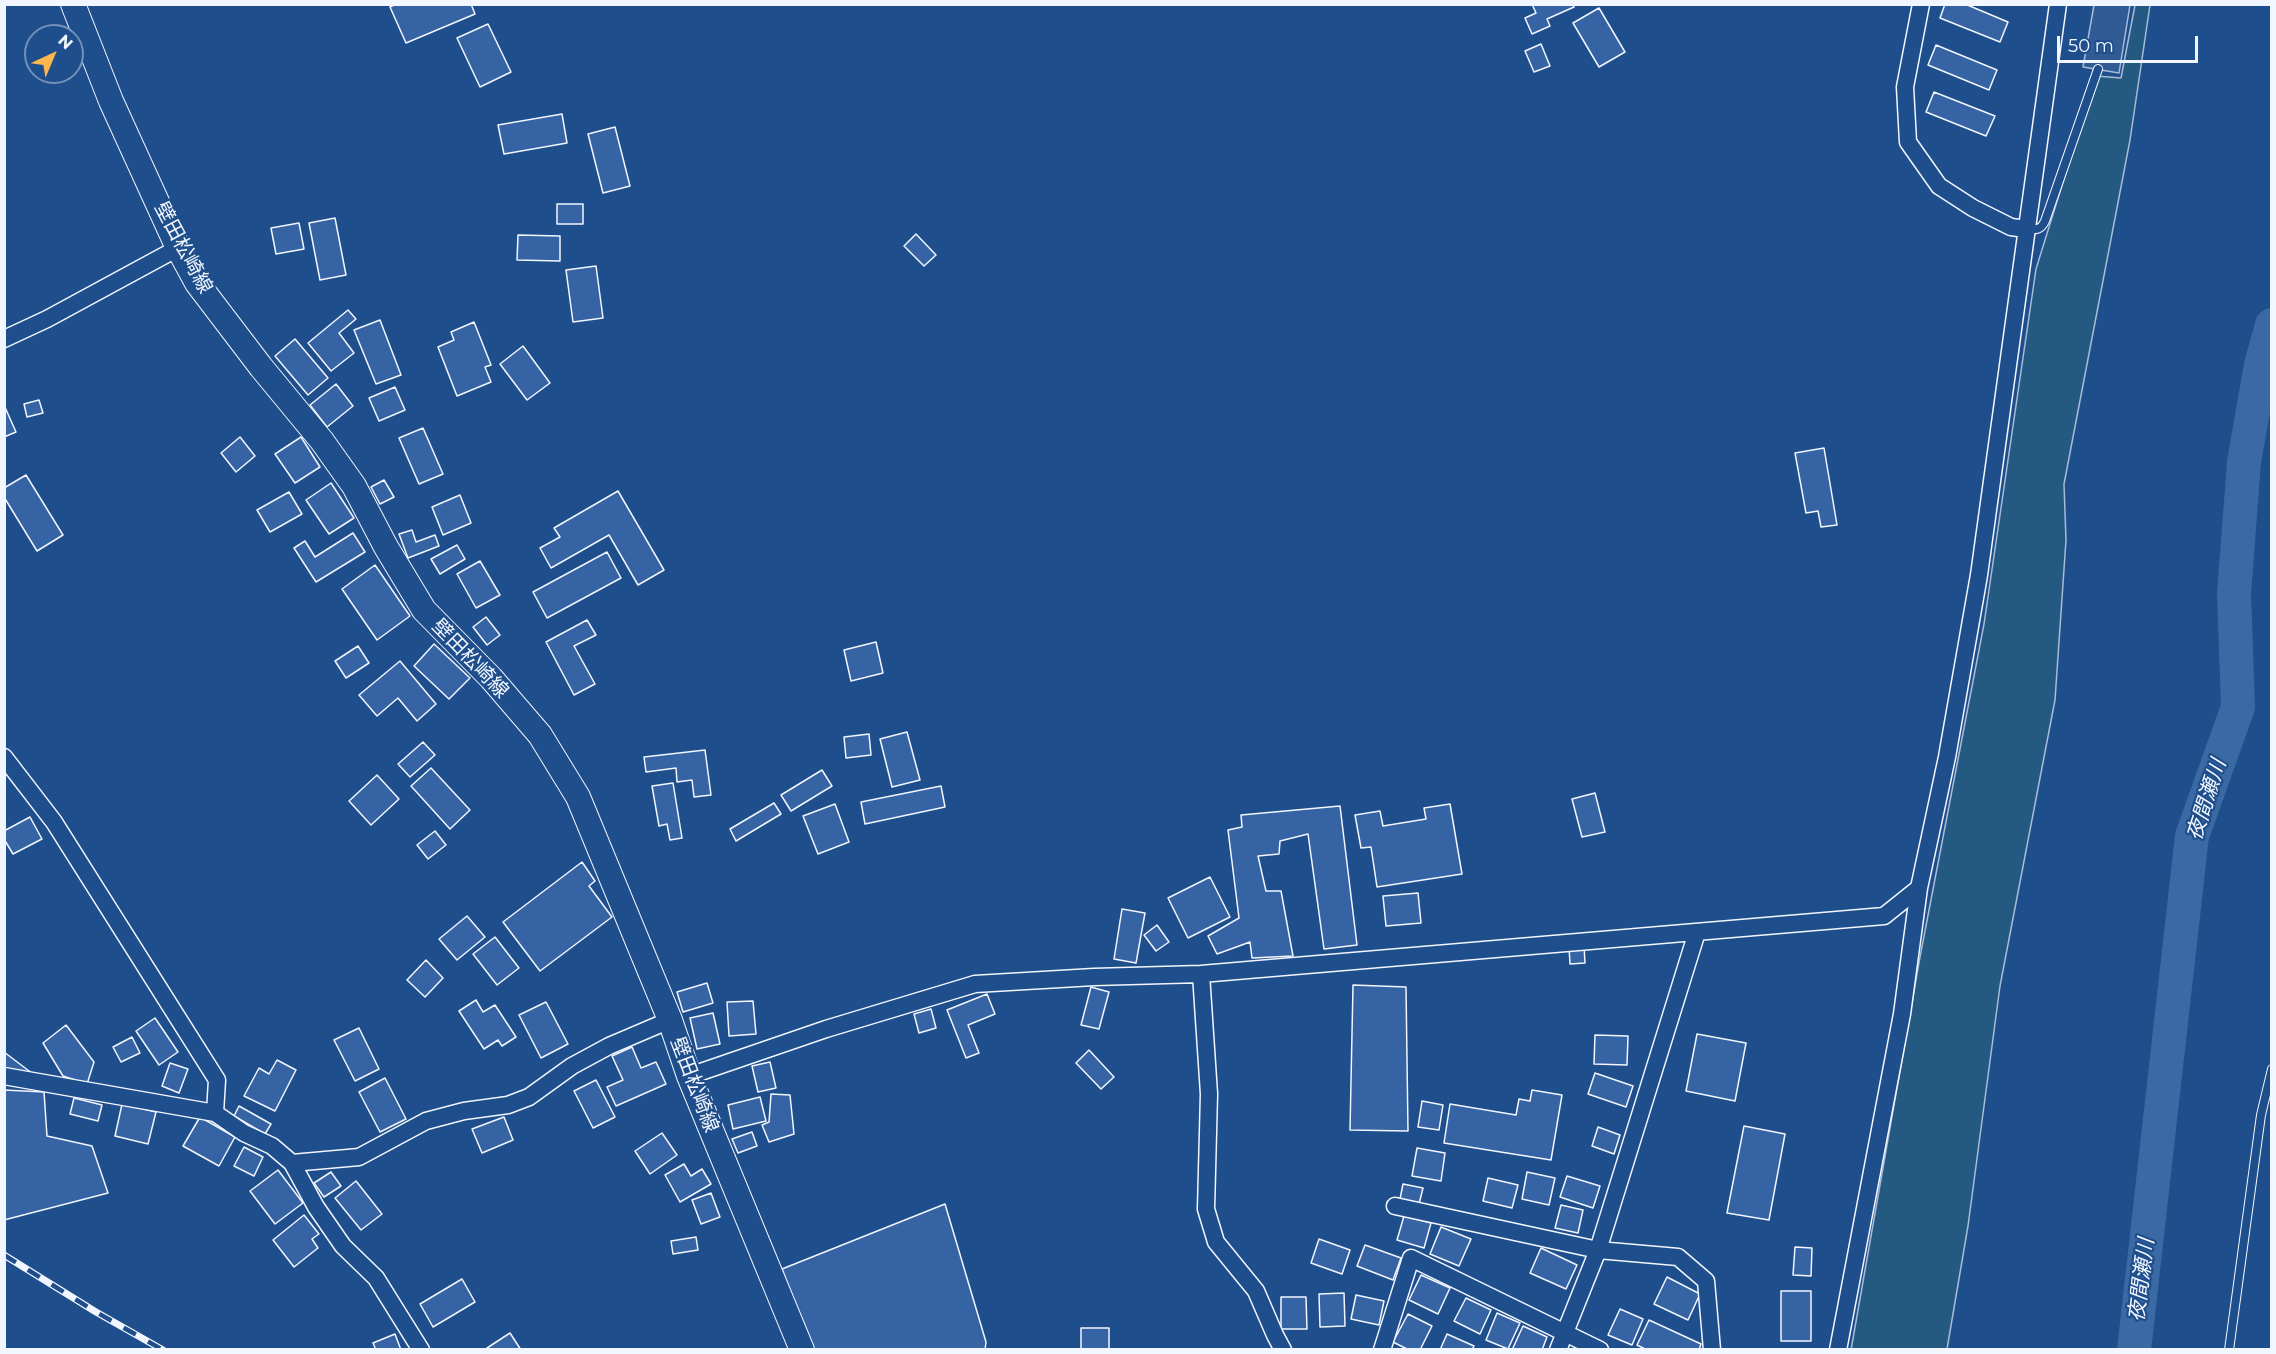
<!DOCTYPE html>
<html>
<head>
<meta charset="utf-8">
<style>
  body { margin:0 }
  #map { position:relative; width:2276px; height:1354px; overflow:hidden; background:#1f4e8c; font-family:Montserrat,sans-serif }
  canvas { display:block }
  .frame { position:absolute; inset:0; border:6px solid #f2f6ff; pointer-events:none }
  .north { position:absolute; left:24px; top:24px; width:60px; height:60px; box-sizing:border-box; background:#1f4e8c; border:2px solid #7391ba; border-radius:50%; rotate:44deg; font-size:16px; font-weight:700; line-height:24px; text-align:center; color:#f2f6ff }
  .north::after { content:''; display:block; margin:auto; width:21px; height:27px; background:#ffb74d; clip-path:polygon(50% 0,100% 100%,50% 72%,0 100%) }
  .scale { position:absolute; left:2057px; top:36px; width:141px; height:27px; box-sizing:border-box; border:3px solid #f2f6ff; border-top:0; padding-left:8px; font-size:18px; line-height:21px; white-space:nowrap; color:#f2f6ff; -webkit-text-stroke:4px #1f4e8c; paint-order:stroke }
</style>
</head>
<body>
<div id="map">
<canvas width="2276" height="1354"></canvas>
<div class="frame"></div>
<div class="north">N</div>
<div class="scale">50 m</div>
</div>
<script>
const g = document.querySelector('canvas').getContext('2d');
g.lineJoin = 'round';
function paint(path, color) { g.fillStyle = color; g.fill(path, 'evenodd'); }
function stroke(path, color, width, dash) { g.strokeStyle = color; g.lineWidth = width; g.lineCap = dash ? 'butt' : 'round'; g.setLineDash(dash || []); g.stroke(path); }
function label(font, color, halo, rows, align = 'center') {
  g.font = font + ' Montserrat,"Noto Sans JP",sans-serif'; g.lineWidth = 4.5; g.setLineDash([]); g.textBaseline = 'middle'; g.strokeStyle = halo; g.fillStyle = color; for (const [text, x, y, turn = 0] of rows) {
    g.save(); g.translate(x, y); g.rotate((+turn || 0) * Math.PI / 180); g.textAlign = isNaN(turn) ? turn : align; if (halo) g.strokeText(text, 0, 0); g.fillText(text, 0, 0); g.restore();
  }
}
const green = new Path2D(`
  M 2135,5 L 2150,5 L 2130,140 L 2064,484 L 2066,540 L 2055,700 L 2000,986 L 1968,1226 L 1947,1349 L 1851,1350 L 1920,957 L 1984,624 L 2036,269 L 2096,76 L 2121,78 Z`);
paint(green, '#245a82');
stroke(green, '#a8bbd7', 1.5);
const parking = new Path2D(`
  M 2094,5 L 2130,5 L 2119,73 L 2083,67 Z`);
paint(parking, '#305b95');
stroke(parking, '#a8bbd7', 1.5);
stroke(new Path2D(`
  M 2134,1350 L 2192,836 L 2238,707 L 2234,594 L 2244,462 L 2261,365 L 2272,325`), '#3b69a3', 34);
const building = new Path2D(`
  M 396,4 L 471,4 L 475,14 L 406,43 L 390,7 Z
  M 1532,4 L 1573,4 L 1574,7 L 1547,19 L 1550,26 L 1532,34 L 1525,18 L 1536,13 Z
  M 1945,4 L 1965,4 L 2008,22 L 2000,42 L 1940,18 Z
  M 1599,8 L 1625,52 L 1599,67 L 1573,23 Z
  M 488,24 L 511,72 L 480,87 L 457,38 Z
  M 1541,44 L 1550,66 L 1534,72 L 1525,51 Z
  M 1936,45 L 1997,70 L 1989,90 L 1928,65 Z
  M 1934,92 L 1995,116 L 1986,136 L 1926,112 Z
  M 562,114 L 567,143 L 504,154 L 498,125 Z
  M 615,127 L 630,186 L 603,193 L 588,134 Z
  M 557,204 L 583,204 L 583,224 L 557,224 Z
  M 335,218 L 346,275 L 320,280 L 309,223 Z
  M 299,223 L 304,249 L 276,254 L 271,228 Z
  M 916,234 L 936,255 L 924,266 L 904,246 Z
  M 518,235 L 560,236 L 560,261 L 517,260 Z
  M 596,266 L 603,318 L 573,322 L 566,270 Z
  M 348,310 L 356,319 L 339,333 L 354,353 L 331,371 L 308,343 Z
  M 380,320 L 401,375 L 376,384 L 354,330 Z
  M 474,322 L 491,365 L 485,367 L 491,382 L 457,396 L 438,347 L 454,340 L 451,332 Z
  M 295,339 L 328,378 L 308,395 L 275,356 Z
  M 523,346 L 550,383 L 527,400 L 500,364 Z
  M 336,384 L 353,406 L 327,427 L 310,405 Z
  M 395,387 L 405,410 L 379,421 L 369,398 Z
  M 39,400 L 43,413 L 27,417 L 24,404 Z
  M 4,405 L 16,432 L 4,437 Z
  M 423,428 L 443,474 L 419,484 L 399,438 Z
  M 240,437 L 255,456 L 236,472 L 221,453 Z
  M 301,437 L 320,467 L 295,483 L 275,454 Z
  M 1824,448 L 1837,525 L 1821,527 L 1818,511 L 1806,513 L 1795,453 Z
  M 26,475 L 63,535 L 37,551 L 4,497 L 4,488 Z
  M 384,480 L 394,497 L 380,504 L 371,487 Z
  M 331,483 L 354,518 L 329,534 L 306,500 Z
  M 618,491 L 664,570 L 638,585 L 609,535 L 551,568 L 540,548 L 560,537 L 554,528 Z
  M 289,492 L 302,514 L 270,532 L 257,510 Z
  M 460,495 L 471,523 L 443,535 L 432,507 Z
  M 412,530 L 416,542 L 435,535 L 439,546 L 408,558 L 399,534 Z
  M 353,533 L 365,552 L 316,582 L 294,548 L 305,541 L 315,557 Z
  M 457,545 L 465,559 L 440,574 L 431,559 Z
  M 607,552 L 621,578 L 547,618 L 533,592 Z
  M 480,561 L 500,595 L 476,608 L 457,574 Z
  M 375,565 L 410,616 L 377,640 L 342,589 Z
  M 486,617 L 500,635 L 487,645 L 473,627 Z
  M 587,620 L 596,635 L 574,646 L 595,684 L 574,695 L 546,642 Z
  M 876,642 L 883,673 L 851,681 L 844,650 Z
  M 434,644 L 470,678 L 449,699 L 414,666 Z
  M 358,646 L 369,663 L 346,678 L 335,661 Z
  M 400,661 L 436,704 L 417,721 L 398,698 L 377,716 L 359,695 Z
  M 907,732 L 920,780 L 892,787 L 880,739 Z
  M 869,734 L 871,755 L 846,758 L 844,737 Z
  M 423,742 L 435,755 L 410,777 L 398,764 Z
  M 705,750 L 711,795 L 694,797 L 692,780 L 677,782 L 676,768 L 646,772 L 644,757 Z
  M 431,768 L 470,810 L 450,829 L 411,786 Z
  M 822,770 L 832,786 L 791,811 L 781,795 Z
  M 377,775 L 399,799 L 371,825 L 349,801 Z
  M 673,783 L 682,838 L 670,840 L 667,824 L 659,826 L 652,786 Z
  M 941,786 L 945,807 L 865,824 L 861,802 Z
  M 1595,793 L 1605,832 L 1582,837 L 1572,799 Z
  M 774,803 L 781,814 L 736,841 L 730,829 Z
  M 835,804 L 849,842 L 818,854 L 803,816 Z
  M 1450,804 L 1462,874 L 1377,887 L 1371,847 L 1361,848 L 1355,815 L 1380,811 L 1383,826 L 1426,819 L 1424,808 Z
  M 1340,806 L 1357,945 L 1324,949 L 1308,834 L 1280,841 L 1279,854 L 1258,856 L 1266,891 L 1281,891 L 1293,956 L 1252,958 L 1250,942 L 1217,954 L 1208,936 L 1239,918 L 1228,830 L 1242,827 L 1241,815 Z
  M 30,817 L 42,839 L 13,854 L 4,839 L 4,831 Z
  M 435,831 L 446,845 L 428,859 L 417,845 Z
  M 582,862 L 595,881 L 589,886 L 612,917 L 540,971 L 503,922 Z
  M 1210,877 L 1230,917 L 1188,938 L 1168,898 Z
  M 1418,893 L 1421,923 L 1386,926 L 1383,896 Z
  M 1122,909 L 1145,913 L 1136,963 L 1114,959 Z
  M 467,916 L 485,937 L 457,960 L 439,939 Z
  M 1157,925 L 1169,942 L 1156,951 L 1144,935 Z
  M 495,937 L 519,968 L 497,985 L 473,954 Z
  M 1584,946 L 1585,963 L 1570,964 L 1569,947 Z
  M 426,960 L 443,978 L 425,997 L 407,980 Z
  M 707,983 L 713,1003 L 683,1012 L 677,992 Z
  M 1353,985 L 1406,987 L 1408,1131 L 1350,1130 Z
  M 1091,987 L 1109,992 L 1099,1029 L 1081,1025 Z
  M 987,994 L 995,1014 L 968,1025 L 979,1053 L 966,1058 L 947,1010 Z
  M 476,1000 L 483,1012 L 495,1005 L 516,1037 L 502,1046 L 498,1040 L 484,1049 L 459,1011 Z
  M 753,1001 L 756,1034 L 729,1036 L 727,1002 Z
  M 546,1002 L 568,1044 L 541,1058 L 519,1015 Z
  M 931,1009 L 936,1028 L 919,1033 L 914,1014 Z
  M 713,1013 L 720,1044 L 697,1049 L 690,1018 Z
  M 155,1018 L 178,1052 L 159,1065 L 136,1031 Z
  M 66,1025 L 94,1062 L 87,1084 L 63,1076 L 43,1043 Z
  M 359,1028 L 379,1069 L 355,1081 L 334,1040 Z
  M 1697,1034 L 1746,1043 L 1735,1101 L 1686,1091 Z
  M 1595,1035 L 1628,1036 L 1627,1065 L 1594,1064 Z
  M 132,1037 L 140,1053 L 121,1062 L 113,1047 Z
  M 632,1047 L 641,1068 L 656,1062 L 666,1084 L 616,1106 L 607,1087 L 623,1080 L 612,1056 Z
  M 1089,1050 L 1114,1077 L 1101,1089 L 1076,1063 Z
  M 4,1052 L 37,1077 L 4,1074 Z
  M 277,1060 L 296,1070 L 275,1111 L 244,1096 L 259,1068 L 269,1074 Z
  M 770,1062 L 776,1088 L 758,1092 L 752,1066 Z
  M 170,1063 L 188,1069 L 179,1093 L 162,1086 Z
  M 1595,1073 L 1633,1086 L 1626,1107 L 1588,1094 Z
  M 385,1078 L 406,1119 L 380,1132 L 359,1092 Z
  M 596,1080 L 615,1117 L 593,1128 L 574,1091 Z
  M 4,1090 L 44,1092 L 47,1136 L 92,1146 L 108,1193 L 4,1220 Z
  M 1532,1090 L 1562,1095 L 1551,1160 L 1444,1143 L 1450,1104 L 1516,1115 L 1519,1099 L 1530,1101 Z
  M 771,1094 L 790,1095 L 794,1134 L 769,1142 L 762,1125 L 769,1122 Z
  M 760,1097 L 766,1121 L 733,1129 L 728,1105 Z
  M 74,1098 L 102,1105 L 98,1121 L 70,1114 Z
  M 1422,1101 L 1443,1105 L 1439,1130 L 1418,1127 Z
  M 122,1104 L 156,1112 L 148,1144 L 115,1136 Z
  M 239,1106 L 271,1124 L 265,1134 L 234,1116 Z
  M 200,1117 L 235,1137 L 219,1166 L 183,1146 Z
  M 504,1117 L 513,1140 L 482,1153 L 472,1129 Z
  M 1744,1126 L 1785,1134 L 1769,1220 L 1727,1213 Z
  M 1598,1127 L 1620,1135 L 1614,1154 L 1592,1146 Z
  M 752,1132 L 757,1146 L 738,1153 L 732,1139 Z
  M 662,1133 L 677,1155 L 650,1174 L 635,1151 Z
  M 244,1147 L 263,1157 L 254,1176 L 234,1166 Z
  M 1417,1148 L 1445,1153 L 1441,1181 L 1412,1176 Z
  M 684,1164 L 691,1176 L 702,1169 L 711,1184 L 680,1202 L 665,1175 Z
  M 278,1170 L 303,1203 L 275,1224 L 250,1191 Z
  M 331,1172 L 341,1186 L 324,1197 L 314,1183 Z
  M 1527,1172 L 1555,1178 L 1549,1205 L 1522,1199 Z
  M 1567,1176 L 1600,1186 L 1593,1208 L 1560,1197 Z
  M 1488,1178 L 1518,1185 L 1512,1208 L 1483,1201 Z
  M 356,1181 L 382,1214 L 361,1230 L 335,1198 Z
  M 1403,1184 L 1423,1188 L 1418,1208 L 1399,1204 Z
  M 711,1193 L 720,1217 L 701,1224 L 692,1200 Z
  M 945,1204 L 986,1342 L 985,1350 L 812,1350 L 782,1269 Z
  M 1561,1205 L 1583,1210 L 1578,1233 L 1555,1228 Z
  M 304,1215 L 319,1234 L 312,1239 L 318,1248 L 294,1267 L 273,1240 Z
  M 1404,1216 L 1431,1223 L 1424,1248 L 1397,1240 Z
  M 1441,1227 L 1471,1239 L 1459,1266 L 1430,1254 Z
  M 696,1237 L 698,1250 L 673,1254 L 671,1241 Z
  M 1319,1239 L 1350,1250 L 1342,1274 L 1311,1263 Z
  M 1365,1245 L 1401,1258 L 1393,1280 L 1357,1266 Z
  M 1795,1247 L 1812,1248 L 1811,1276 L 1793,1275 Z
  M 1541,1248 L 1577,1265 L 1566,1289 L 1530,1273 Z
  M 1421,1275 L 1450,1288 L 1438,1314 L 1409,1300 Z
  M 1667,1277 L 1700,1294 L 1688,1320 L 1654,1304 Z
  M 462,1279 L 475,1302 L 433,1327 L 420,1304 Z
  M 1781,1291 L 1811,1291 L 1811,1341 L 1781,1341 Z
  M 1344,1293 L 1345,1326 L 1320,1327 L 1319,1294 Z
  M 1356,1295 L 1384,1301 L 1379,1325 L 1351,1319 Z
  M 1281,1297 L 1306,1297 L 1307,1329 L 1281,1329 Z
  M 1466,1298 L 1491,1310 L 1480,1334 L 1454,1321 Z
  M 1620,1309 L 1643,1319 L 1632,1345 L 1608,1335 Z
  M 1497,1313 L 1520,1323 L 1508,1349 L 1486,1340 Z
  M 1408,1314 L 1432,1326 L 1420,1350 L 1409,1350 L 1393,1342 Z
  M 1649,1320 L 1701,1344 L 1699,1350 L 1647,1350 L 1637,1345 Z
  M 1523,1326 L 1547,1337 L 1542,1350 L 1512,1350 Z
  M 1081,1328 L 1109,1328 L 1109,1350 L 1081,1350 Z
  M 510,1333 L 521,1350 L 488,1350 L 487,1348 Z
  M 395,1334 L 401,1350 L 376,1350 L 373,1343 Z
  M 1447,1334 L 1474,1346 L 1472,1350 L 1440,1350 Z`);
paint(building, '#3563a3');
stroke(building, '#f2f6ff', 1.5);
const service = new Path2D(`
  M 2026,229 C 2036,230 2041,230 2045,221 L 2098,69
  M 2229,1350 L 2261,1115 L 2272,1069`);
const minor = new Path2D(`
  M 1921,4 L 1905,87 L 1908,142 L 1939,186 L 1973,208 L 2011,227 L 2026,229
  M 4,339 L 47,319 L 178,248
  M 4,757 L 54,822 L 217,1080 L 215,1113 L 244,1133 L 272,1146 L 292,1163 L 359,1157 L 426,1121 L 464,1111 L 508,1105 L 529,1097 L 572,1066 L 609,1046 L 670,1020
  M 1201,974 L 1209,1094 L 1206,1209 L 1216,1242 L 1256,1291 L 1275,1335 L 1283,1350
  M 4,1076 L 215,1113
  M 689,1076 L 826,1029 L 975,984 L 1094,977 L 1201,974 L 1884,916 L 1919,888 L 1947,757 L 1979,575 L 2058,4
  M 292,1163 L 316,1207 L 343,1246 L 376,1278 L 421,1350
  M 1395,1206 L 1598,1250 L 1678,1257 L 1706,1281 L 1712,1350
  M 1382,1350 L 1411,1258 L 1600,1350
  M 1558,1350 L 1598,1250 L 1697,932
  M 1838,1350 L 1902,1014 L 1919,888`);
const secondary = new Path2D(`
  M 73,4 L 111,101 L 178,248 L 197,283 L 261,367 L 322,441 L 354,486 L 386,547 L 424,610 L 491,678 L 540,735 L 578,797 L 670,1020 L 689,1076 L 802,1350`);
stroke(service, '#f2f6ff', 10);
stroke(minor, '#f2f6ff', 19);
stroke(secondary, '#f2f6ff', 26);
stroke(service, '#1f4e8c', 8);
stroke(minor, '#1f4e8c', 16);
stroke(secondary, '#1f4e8c', 24);
const rail = new Path2D(`
  M 4,1255 L 96,1312 L 163,1350`);
stroke(rail, '#f2f6ff', 7);
stroke(rail, '#1f4e8c', 4.5, [14]);
label('20px', '#f2f6ff', '#1f4e8c', [
  ["壁田松崎線",183,248,62],
  ["壁田松崎線",470,659,46],
  ["壁田松崎線",694,1085,69]
]);
label('italic 21px', '#f2f6ff', '#1f4e8c', [
  ["夜間瀬川",2207,800,-72],
  ["夜間瀬川",2142,1280,-83]
]);
</script>
</body>
</html>
